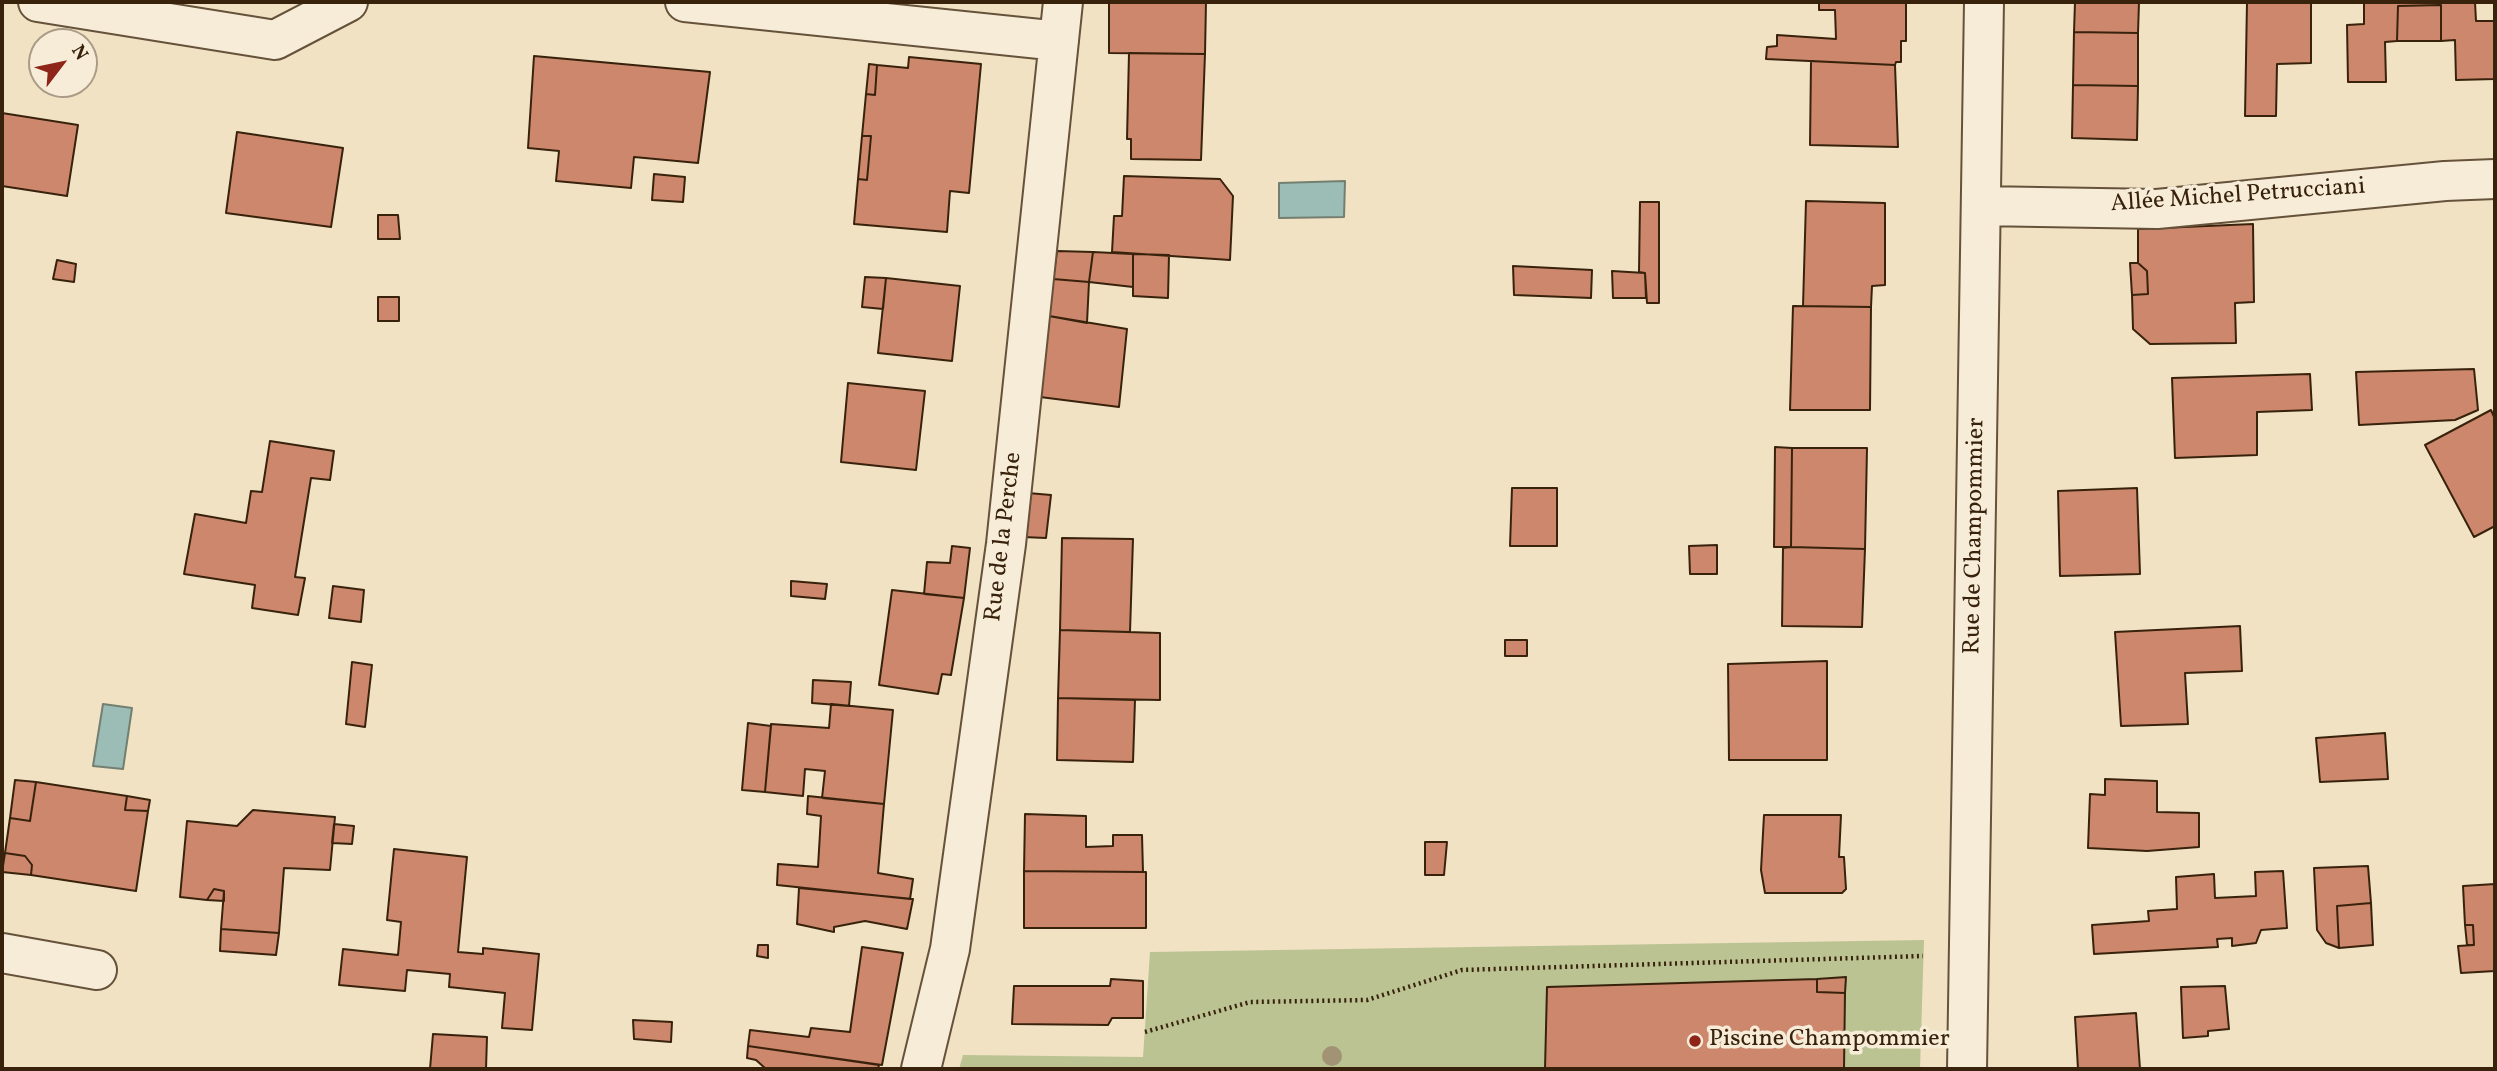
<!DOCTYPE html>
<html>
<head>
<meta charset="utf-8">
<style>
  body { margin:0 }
  #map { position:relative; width:2497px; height:1071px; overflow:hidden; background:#f1e2c3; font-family:Vollkorn,serif }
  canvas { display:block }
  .frame { position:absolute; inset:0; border:4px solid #38220c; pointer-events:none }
  .north { position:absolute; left:28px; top:28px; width:70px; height:70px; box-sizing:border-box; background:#f6ecd8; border:2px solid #aa9b86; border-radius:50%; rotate:58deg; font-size:19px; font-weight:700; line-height:28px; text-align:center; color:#38220c }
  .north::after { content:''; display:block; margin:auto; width:24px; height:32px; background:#8f2418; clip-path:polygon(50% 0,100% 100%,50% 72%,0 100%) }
</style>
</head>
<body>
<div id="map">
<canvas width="2497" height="1071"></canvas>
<div class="frame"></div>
<div class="north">N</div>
</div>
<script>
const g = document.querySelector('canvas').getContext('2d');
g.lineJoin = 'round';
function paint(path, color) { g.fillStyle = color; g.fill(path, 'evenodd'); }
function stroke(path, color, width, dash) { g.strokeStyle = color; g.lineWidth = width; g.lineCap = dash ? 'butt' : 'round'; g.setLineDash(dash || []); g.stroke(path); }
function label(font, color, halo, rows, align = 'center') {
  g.font = font + ' Vollkorn,serif'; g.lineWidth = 7; g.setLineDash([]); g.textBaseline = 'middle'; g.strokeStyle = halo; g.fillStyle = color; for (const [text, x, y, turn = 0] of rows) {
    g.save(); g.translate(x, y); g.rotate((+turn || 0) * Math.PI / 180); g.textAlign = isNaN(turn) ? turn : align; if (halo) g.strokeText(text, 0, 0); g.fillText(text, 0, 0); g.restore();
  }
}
paint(new Path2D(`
  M 1924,940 L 1920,1069 L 959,1069 L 963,1055 L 1143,1057 L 1150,952 Z`), '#bbc393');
const water = new Path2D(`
  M 1345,181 L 1344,217 L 1279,218 L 1279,183 Z
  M 103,704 L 132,708 L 123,769 L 93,766 Z`);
paint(water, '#9bbdb5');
stroke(water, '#737f71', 2);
const building = new Path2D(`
  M 1109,2 L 1206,2 L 1205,54 L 1109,53 Z
  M 1819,2 L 1906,2 L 1906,41 L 1901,41 L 1901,62 L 1896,62 L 1895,65 L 1766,59 L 1767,47 L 1777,46 L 1777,35 L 1836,39 L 1835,10 L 1819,10 Z
  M 2075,2 L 2139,2 L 2138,33 L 2074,32 Z
  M 2247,2 L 2311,2 L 2311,63 L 2277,64 L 2276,116 L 2245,116 Z
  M 2364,2 L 2475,2 L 2476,21 L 2495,21 L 2495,79 L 2456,80 L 2455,40 L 2441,41 L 2441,5 L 2398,6 L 2397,41 L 2385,42 L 2386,82 L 2348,82 L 2347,25 L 2364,24 Z
  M 2441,5 L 2441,41 L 2397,41 L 2398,6 Z
  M 2074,32 L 2138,33 L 2138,86 L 2073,85 Z
  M 1129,53 L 1205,54 L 1201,160 L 1131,159 L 1131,139 L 1127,139 Z
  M 534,56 L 710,72 L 698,163 L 634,157 L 631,188 L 556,181 L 559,151 L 528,148 Z
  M 909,57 L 981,64 L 969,193 L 950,191 L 947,232 L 854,224 L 858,179 L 867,180 L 871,136 L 862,136 L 866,94 L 875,95 L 877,65 L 908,68 Z
  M 1811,61 L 1895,65 L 1898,147 L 1810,145 Z
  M 869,64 L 877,65 L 875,95 L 866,94 Z
  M 2073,85 L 2138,86 L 2137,140 L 2072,138 Z
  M 2,113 L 78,125 L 67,196 L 2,186 Z
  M 237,132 L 343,148 L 331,227 L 226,213 Z
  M 862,136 L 871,136 L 867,180 L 858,179 Z
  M 654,174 L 685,177 L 683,202 L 652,200 Z
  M 1124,176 L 1220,179 L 1233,196 L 1230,260 L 1112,252 L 1114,216 L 1122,216 Z
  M 1806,201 L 1885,203 L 1885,285 L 1872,286 L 1871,307 L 1803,306 Z
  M 1640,202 L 1659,202 L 1659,303 L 1647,303 L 1645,273 L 1639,272 Z
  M 378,215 L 398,215 L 400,239 L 378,239 Z
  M 2253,224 L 2254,302 L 2235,303 L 2236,343 L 2150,344 L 2133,329 L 2132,295 L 2148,294 L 2147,271 L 2138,263 L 2138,229 Z
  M 1057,251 L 1093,252 L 1089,282 L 1053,279 Z
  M 1093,252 L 1133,254 L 1133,287 L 1089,282 Z
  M 1133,254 L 1169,255 L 1168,298 L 1133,296 Z
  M 57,260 L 76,264 L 74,282 L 53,279 Z
  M 2130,263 L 2138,263 L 2147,271 L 2148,294 L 2132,295 Z
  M 1513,266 L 1592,270 L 1591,298 L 1514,295 Z
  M 1612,271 L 1645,273 L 1646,298 L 1613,298 Z
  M 865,277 L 886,278 L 883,309 L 862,307 Z
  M 886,278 L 960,286 L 952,361 L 878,353 Z
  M 1053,279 L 1089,282 L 1087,323 L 1049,316 Z
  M 378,297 L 399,297 L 399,321 L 378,321 Z
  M 1793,306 L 1871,307 L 1870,410 L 1790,410 Z
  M 1049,316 L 1127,329 L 1119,407 L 1040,397 Z
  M 2474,369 L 2478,410 L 2455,420 L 2359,425 L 2356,372 Z
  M 2310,374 L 2312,410 L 2257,412 L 2257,455 L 2175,458 L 2172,378 Z
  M 848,383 L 925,391 L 916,470 L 841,462 Z
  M 2491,410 L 2495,419 L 2495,526 L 2474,537 L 2425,445 Z
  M 270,441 L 334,451 L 330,480 L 311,478 L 295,577 L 305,578 L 298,615 L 252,608 L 255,585 L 184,574 L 195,514 L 246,523 L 251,491 L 262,492 Z
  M 1775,447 L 1792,448 L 1791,547 L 1774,547 Z
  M 1792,448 L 1867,448 L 1865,549 L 1791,547 Z
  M 1512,488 L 1557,488 L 1557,546 L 1510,546 Z
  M 2137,488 L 2140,574 L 2060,576 L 2058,491 Z
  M 1028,493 L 1051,495 L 1046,538 L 1023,537 Z
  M 1062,538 L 1133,539 L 1130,632 L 1060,630 Z
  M 1717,545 L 1717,574 L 1690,574 L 1689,546 Z
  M 952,546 L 970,548 L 964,598 L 924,594 L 927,562 L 950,563 Z
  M 1791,547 L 1865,549 L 1862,627 L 1782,626 L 1783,548 Z
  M 791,581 L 827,584 L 825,599 L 791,596 Z
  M 333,586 L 364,590 L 361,622 L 329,618 Z
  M 892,590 L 964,598 L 951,675 L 942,674 L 938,694 L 879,685 Z
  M 2240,626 L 2242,671 L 2185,673 L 2188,724 L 2121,726 L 2115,632 Z
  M 1060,630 L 1160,633 L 1160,700 L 1058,698 Z
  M 1505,640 L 1527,640 L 1527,656 L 1505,656 Z
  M 1827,661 L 1827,760 L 1729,760 L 1728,664 Z
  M 352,662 L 372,665 L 365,727 L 346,724 Z
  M 813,680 L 851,682 L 849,706 L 812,703 Z
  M 1058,698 L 1135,700 L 1133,762 L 1057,760 Z
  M 831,704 L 893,710 L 884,804 L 822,798 L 825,771 L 805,769 L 803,796 L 765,792 L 771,724 L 829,728 Z
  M 748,723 L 771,726 L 765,792 L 742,790 Z
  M 2385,733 L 2388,779 L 2320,782 L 2316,738 Z
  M 2105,779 L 2157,781 L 2157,812 L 2199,813 L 2199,847 L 2147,851 L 2088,848 L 2090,794 L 2105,795 Z
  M 15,780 L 36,782 L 30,821 L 10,818 Z
  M 36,782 L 127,796 L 125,810 L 148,811 L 136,891 L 31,875 L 32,865 L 25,856 L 5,853 L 10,818 L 30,821 Z
  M 127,796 L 150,800 L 148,811 L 125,810 Z
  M 808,796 L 884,804 L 878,873 L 913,879 L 910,899 L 777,885 L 778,864 L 818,867 L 821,816 L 807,814 Z
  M 253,810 L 335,817 L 330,870 L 284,868 L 279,933 L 221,929 L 224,891 L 214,889 L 207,900 L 180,897 L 187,821 L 237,826 Z
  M 1025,814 L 1086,816 L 1086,847 L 1113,846 L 1113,835 L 1142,835 L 1143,872 L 1024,871 Z
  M 1764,815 L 1841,815 L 1839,857 L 1844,857 L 1846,889 L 1842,893 L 1765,893 L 1761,870 Z
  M 334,824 L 354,826 L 352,844 L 332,843 Z
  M 1425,842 L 1447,842 L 1444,875 L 1425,875 Z
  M 394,849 L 467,857 L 458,952 L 483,954 L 483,948 L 539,954 L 532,1030 L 502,1028 L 505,993 L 449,987 L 450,974 L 407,970 L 405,991 L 339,985 L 343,949 L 398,955 L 401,922 L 387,920 Z
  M 5,853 L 25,856 L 32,865 L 31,875 L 2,872 Z
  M 2368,866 L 2371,903 L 2337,906 L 2339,948 L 2326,943 L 2317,930 L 2314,868 Z
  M 1024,871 L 1146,872 L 1146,928 L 1024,928 Z
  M 2283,871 L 2287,928 L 2261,930 L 2256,943 L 2232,946 L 2232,938 L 2217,939 L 2218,947 L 2094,954 L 2092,925 L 2149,921 L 2148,911 L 2177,909 L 2176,877 L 2214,874 L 2215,898 L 2256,896 L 2255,872 Z
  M 2495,884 L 2495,971 L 2461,973 L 2458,946 L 2474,945 L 2473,925 L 2465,925 L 2463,886 Z
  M 799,888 L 913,899 L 907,929 L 865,921 L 834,927 L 834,932 L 797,924 Z
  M 214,889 L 224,891 L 224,901 L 207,900 Z
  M 2371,903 L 2373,945 L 2339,948 L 2337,906 Z
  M 2465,925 L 2473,925 L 2474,945 L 2467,945 Z
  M 221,929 L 279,933 L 276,955 L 220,951 Z
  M 758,945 L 768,945 L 768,958 L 757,956 Z
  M 862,947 L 903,953 L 882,1065 L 748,1046 L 750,1030 L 809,1037 L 811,1028 L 850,1032 Z
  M 1846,977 L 1845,993 L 1817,992 L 1817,979 Z
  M 1111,979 L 1143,981 L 1143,1018 L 1112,1018 L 1108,1025 L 1012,1024 L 1014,986 L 1110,986 Z
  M 1817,979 L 1817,992 L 1845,993 L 1844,1069 L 1545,1069 L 1547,987 Z
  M 2225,986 L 2229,1029 L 2208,1031 L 2208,1036 L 2183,1038 L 2181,987 Z
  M 2136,1013 L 2140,1069 L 2078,1069 L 2075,1017 Z
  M 633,1020 L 672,1022 L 671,1042 L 634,1039 Z
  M 433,1034 L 487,1037 L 486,1069 L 430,1069 Z
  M 748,1046 L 879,1065 L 878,1069 L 766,1069 L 756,1060 L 747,1058 Z`);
paint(building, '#cc876c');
stroke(building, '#38220c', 2);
const street = new Path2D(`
  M 38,2 L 275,40 L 348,2
  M 685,2 L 1059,41
  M 1981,206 L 2157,209 L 2445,181 L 2495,179
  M 2,953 L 97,970
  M 921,1069 L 950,949 L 1006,544 L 1063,2
  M 1967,1069 L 1984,2`);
stroke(street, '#66523a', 42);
stroke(new Path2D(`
  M 1145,1032 L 1250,1002 L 1367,1000 L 1462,970 L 1923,956`), '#38220c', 4.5, [2, 3.5]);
stroke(street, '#f6ecd8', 38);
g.fillStyle = '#a19374';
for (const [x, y] of [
  [1332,1056]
]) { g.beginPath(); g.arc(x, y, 10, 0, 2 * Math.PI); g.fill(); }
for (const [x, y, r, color] of [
  [1695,1041,7,"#8f2418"]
]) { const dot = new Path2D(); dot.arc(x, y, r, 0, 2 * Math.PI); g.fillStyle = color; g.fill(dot); stroke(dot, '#f6ecd8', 2.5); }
label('24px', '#38220c', '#f6ecd8', [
  ["Allée Michel Petrucciani",2238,197,-4],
  ["Rue de Champommier",1976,536,-89],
  ["Rue de la Perche",1005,537,-83]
]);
label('24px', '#38220c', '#f6ecd8', [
  ["Piscine Champommier",1709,1041]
], 'left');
</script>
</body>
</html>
